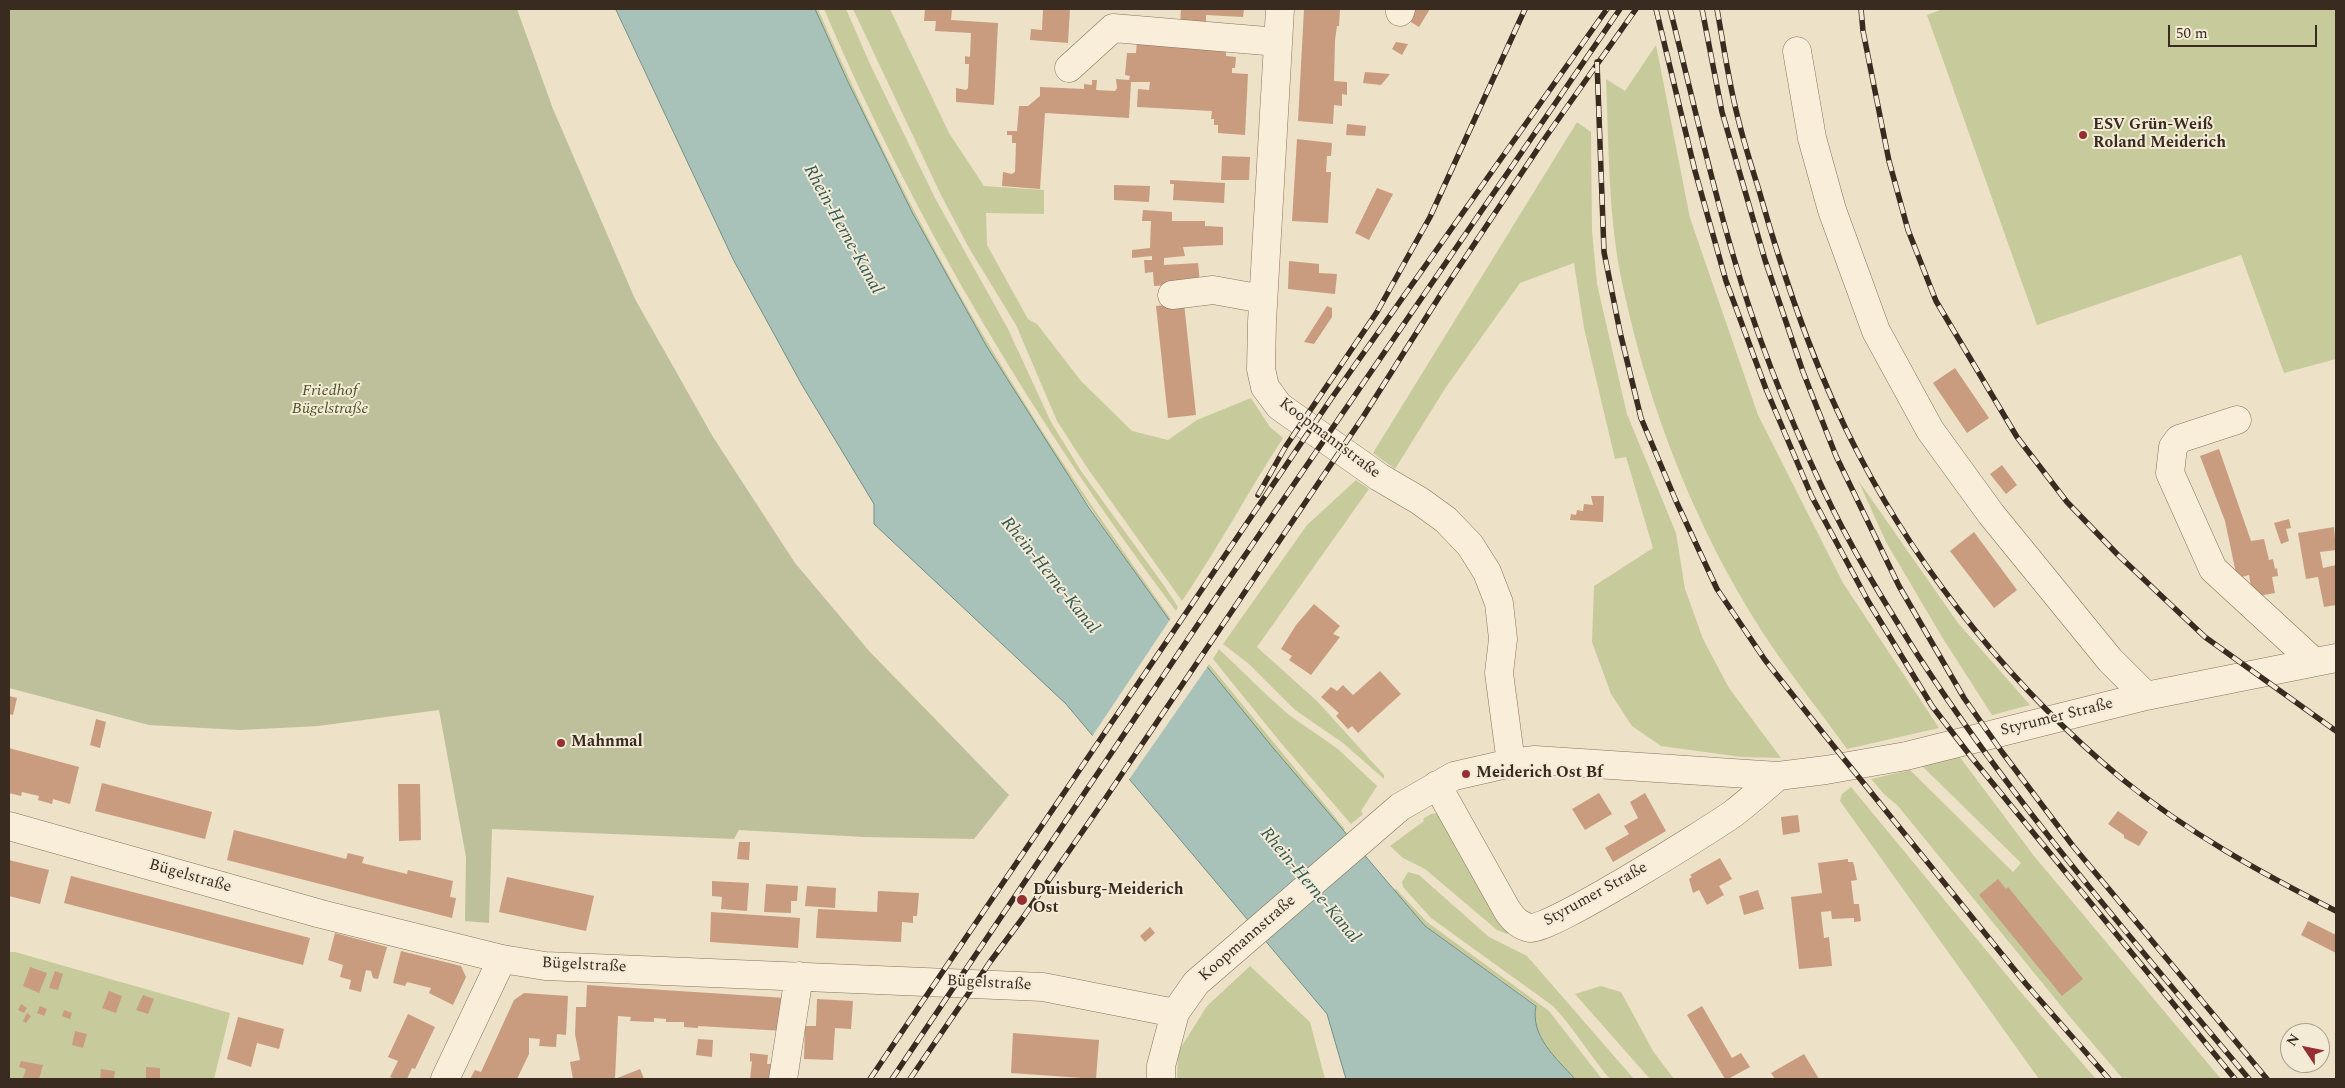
<!DOCTYPE html>
<html>
<head>
<meta charset="utf-8">
<style>
  body { margin:0 }
  #map { position:relative; width:2345px; height:1088px; overflow:hidden; background:#ede1c7; font-family:Spectral,serif }
  canvas { display:block }
  .frame { position:absolute; inset:0; border:10px solid #392b20; pointer-events:none }
  .north { position:absolute; left:2280px; top:1023px; width:50px; height:50px; box-sizing:border-box; background:#f4ebd7; border:1px solid #a99e8e; border-radius:50%; rotate:304deg; font-size:14px; font-weight:700; line-height:20px; text-align:center; color:#392b20 }
  .north::after { content:''; display:block; margin:auto; width:18px; height:22px; background:#952f33; clip-path:polygon(50% 0,100% 100%,50% 72%,0 100%) }
  .scale { position:absolute; left:2168px; top:25px; width:149px; height:22px; box-sizing:border-box; border:2px solid #392b20; border-top:0; padding-left:6px; font-size:15px; line-height:18px; white-space:nowrap; color:#392b20; -webkit-text-stroke:4px #f4ebd7; paint-order:stroke }
</style>
</head>
<body>
<div id="map">
<canvas width="2345" height="1088"></canvas>
<div class="frame"></div>
<div class="north">N</div>
<div class="scale">50 m</div>
</div>
<script>
const g = document.querySelector('canvas').getContext('2d');
g.lineJoin = 'round';
function paint(path, color) { g.fillStyle = color; g.fill(path, 'evenodd'); }
function stroke(path, color, width, dash) { g.strokeStyle = color; g.lineWidth = width; g.lineCap = dash ? 'butt' : 'round'; g.setLineDash(dash || []); g.stroke(path); }
function label(font, color, halo, rows, align = 'center') {
  g.font = font + ' Spectral,serif'; g.lineWidth = 4; g.setLineDash([]); g.textBaseline = 'middle'; g.strokeStyle = halo; g.fillStyle = color; for (const [text, x, y, turn = 0] of rows) {
    g.save(); g.translate(x, y); g.rotate((+turn || 0) * Math.PI / 180); g.textAlign = isNaN(turn) ? turn : align; if (halo) g.strokeText(text, 0, 0); g.fillText(text, 0, 0); g.restore();
  }
}
paint(new Path2D(`
  M 815,9 L 818,9 C 876,142 942,271 1019,394 C 1066,471 1119,545 1171,619 L 1170,621 C 1088,507 1008,390 941,266 C 895,182 854,96 815,9 Z
  M 824,9 L 846,9 L 870,64 L 935,198 L 1008,329 L 1051,422 L 1081,471 L 1165,587 L 1178,607 L 1176,611 C 1036,425 915,223 824,9 Z
  M 853,9 L 890,9 L 949,133 L 984,186 L 1044,190 L 1044,214 L 986,213 L 987,245 L 1028,319 L 1037,324 L 1081,381 L 1132,431 L 1168,440 L 1197,420 L 1251,398 L 1270,427 L 1283,438 C 1248,492 1218,548 1182,601 L 1086,466 L 1057,421 L 1016,325 L 969,248 L 941,195 Z
  M 1943,9 L 2336,9 L 2336,359 L 2284,373 L 2241,255 L 2037,325 L 1927,15 Z
  M 1656,45 L 1690,218 L 1758,415 L 1843,583 L 1939,728 L 1847,749 C 1819,710 1789,673 1763,633 C 1695,527 1649,409 1623,287 C 1608,219 1609,148 1606,79 L 1625,91 Z
  M 1577,122 L 1591,132 L 1592,230 L 1597,284 L 1627,414 L 1676,533 L 1685,589 L 1703,639 L 1729,688 L 1781,758 L 1741,757 L 1661,746 L 1632,726 L 1611,694 L 1592,642 L 1594,586 L 1653,548 L 1626,457 L 1615,459 L 1584,328 L 1574,263 L 1520,283 L 1446,387 L 1395,469 L 1373,453 Z
  M 1356,480 L 1369,489 L 1257,647 L 1318,702 L 1384,775 L 1384,779 L 1343,743 L 1295,710 L 1249,664 L 1223,644 L 1307,525 Z
  M 1858,480 L 1958,623 L 2030,705 L 1992,715 L 1942,637 L 1886,542 Z
  M 1219,649 L 1270,698 L 1289,715 L 1338,749 L 1377,786 L 1361,811 L 1363,814 L 1351,824 L 1281,743 L 1213,659 Z
  M 1209,664 L 1345,829 L 1343,831 L 1206,668 Z
  M 1959,756 L 2034,856 L 2221,1079 L 2123,1079 L 2070,1017 L 1898,806 L 1884,794 L 1871,779 L 1910,770 L 2013,872 L 2021,863 L 1922,766 Z
  M 1851,787 L 2019,990 L 2096,1079 L 2039,1079 L 1840,801 L 1842,794 Z
  M 1439,813 L 1509,932 L 1507,934 L 1497,930 L 1425,869 L 1403,858 L 1390,846 L 1424,821 L 1423,819 L 1431,814 Z
  M 1408,872 L 1419,875 L 1489,937 L 1527,956 L 1634,1079 L 1610,1079 C 1590,1056 1574,1028 1553,1006 L 1431,918 L 1403,887 L 1402,882 Z
  M 1396,889 L 1427,922 L 1549,1011 L 1602,1079 L 1575,1079 C 1556,1058 1530,1037 1536,1005 L 1425,926 L 1394,890 Z
  M 9,952 L 15,952 L 230,1013 L 214,1079 L 9,1079 Z
  M 1250,966 L 1310,1022 L 1325,1079 L 1177,1079 L 1178,1052 L 1207,1006 Z
  M 1601,986 L 1621,992 L 1653,1051 L 1674,1079 L 1650,1079 L 1575,994 Z`), '#c7cb9b');
paint(new Path2D(`
  M 9,9 L 517,9 L 553,109 L 635,299 L 713,437 L 795,563 L 870,652 L 1009,795 L 974,839 L 864,837 L 739,830 L 734,839 L 492,829 L 489,923 L 465,921 L 466,857 L 439,710 L 318,726 L 240,730 L 149,725 L 9,688 Z`), '#bdc09a');
const water = new Path2D(`
  M 616,9 L 815,9 L 848,82 L 913,214 L 987,347 L 1089,508 L 1170,621 L 1274,749 L 1425,926 L 1536,1006 C 1530,1036 1556,1058 1575,1079 L 1346,1079 L 1327,1014 L 1066,704 L 874,524 L 874,504 L 802,385 L 734,261 Z`);
paint(water, '#a8c1b9');
stroke(water, '#6f8f86', 1);
paint(new Path2D(`
  M 1171,618 L 1208,666 L 1128,781 L 1091,738 Z`), '#ede1c7');
paint(new Path2D(`
  M 925,9 L 952,9 L 951,20 L 998,23 L 994,105 L 956,102 L 956,88 L 966,90 L 968,88 L 969,64 L 965,64 L 965,56 L 970,57 L 971,33 L 935,31 L 936,21 L 924,21 Z
  M 1043,9 L 1070,9 L 1068,43 L 1030,40 L 1031,29 L 1042,30 Z
  M 1181,9 L 1244,9 L 1243,17 L 1206,15 L 1206,27 L 1180,25 Z
  M 1304,9 L 1340,9 L 1339,26 L 1337,26 L 1335,40 L 1334,81 L 1347,82 L 1347,95 L 1342,94 L 1342,106 L 1334,105 L 1333,124 L 1298,121 Z
  M 1412,9 L 1430,9 L 1419,27 L 1406,19 Z
  M 1137,40 L 1226,42 L 1226,56 L 1236,57 L 1235,68 L 1232,68 L 1232,73 L 1248,74 L 1245,135 L 1218,133 L 1218,125 L 1214,125 L 1214,119 L 1211,119 L 1212,111 L 1137,107 L 1138,89 L 1149,90 L 1150,82 L 1131,82 L 1129,118 L 1045,113 L 1040,189 L 1002,186 L 1003,172 L 1012,174 L 1015,172 L 1016,143 L 1012,143 L 1012,135 L 1007,135 L 1007,131 L 1017,131 L 1019,106 L 1028,106 L 1040,96 L 1040,87 L 1084,89 L 1084,84 L 1092,85 L 1092,80 L 1097,80 L 1096,90 L 1115,91 L 1117,88 L 1116,79 L 1129,80 L 1130,76 L 1125,75 L 1127,53 L 1136,53 Z
  M 1396,42 L 1408,44 L 1402,55 L 1392,49 Z
  M 1365,72 L 1390,74 L 1381,85 L 1363,83 Z
  M 1347,124 L 1366,126 L 1365,136 L 1346,135 Z
  M 1297,139 L 1332,143 L 1331,156 L 1327,156 L 1326,172 L 1331,172 L 1328,223 L 1292,221 Z
  M 1222,156 L 1250,157 L 1249,180 L 1221,180 Z
  M 1170,180 L 1225,183 L 1224,203 L 1173,200 L 1174,184 L 1170,184 Z
  M 1114,185 L 1150,186 L 1149,202 L 1114,200 Z
  M 1377,188 L 1393,194 L 1369,240 L 1355,233 Z
  M 1143,210 L 1172,212 L 1172,221 L 1205,221 L 1205,226 L 1223,227 L 1223,245 L 1183,247 L 1185,256 L 1164,258 L 1164,265 L 1198,263 L 1200,283 L 1154,286 L 1153,272 L 1145,273 L 1144,260 L 1152,260 L 1152,256 L 1132,258 L 1132,250 L 1150,248 L 1151,221 L 1142,221 Z
  M 1289,261 L 1319,264 L 1319,273 L 1337,274 L 1335,294 L 1288,289 Z
  M 1184,303 L 1196,415 L 1168,418 L 1156,306 Z
  M 1327,306 L 1332,308 L 1332,317 L 1314,344 L 1304,342 Z
  M 1955,368 L 1989,418 L 1967,433 L 1933,383 Z
  M 2219,449 L 2251,541 L 2264,539 L 2269,560 L 2273,559 L 2275,569 L 2277,568 L 2278,576 L 2272,577 L 2275,593 L 2253,597 L 2249,575 L 2237,578 L 2225,521 L 2200,456 Z
  M 2002,465 L 2017,485 L 2006,494 L 1990,474 Z
  M 1591,496 L 1604,496 L 1603,522 L 1570,520 L 1571,514 L 1576,515 L 1577,510 L 1583,511 L 1584,504 L 1593,505 Z
  M 2289,519 L 2291,528 L 2286,529 L 2289,541 L 2281,544 L 2274,523 Z
  M 2334,527 L 2336,550 L 2320,552 L 2323,568 L 2336,565 L 2336,605 L 2324,607 L 2318,577 L 2306,579 L 2298,533 Z
  M 1974,532 L 2017,590 L 1994,608 L 1950,551 Z
  M 1314,604 L 1340,626 L 1333,634 L 1340,637 L 1311,675 L 1289,660 L 1292,656 L 1281,649 L 1296,625 Z
  M 1380,671 L 1401,694 L 1358,733 L 1352,726 L 1348,729 L 1336,716 L 1339,713 L 1321,697 L 1331,687 L 1337,691 L 1343,685 L 1353,695 Z
  M 9,696 L 17,698 L 13,715 L 9,714 Z
  M 96,719 L 106,722 L 100,748 L 90,745 Z
  M 9,748 L 79,767 L 70,804 L 53,799 L 52,804 L 38,800 L 39,796 L 22,792 L 21,796 L 9,793 Z
  M 102,783 L 212,812 L 205,839 L 95,811 Z
  M 398,784 L 420,784 L 421,840 L 399,841 Z
  M 1599,793 L 1612,814 L 1585,830 L 1572,809 Z
  M 1645,793 L 1666,831 L 1613,862 L 1605,848 L 1629,834 L 1624,826 L 1638,818 L 1630,802 Z
  M 2118,811 L 2148,832 L 2139,846 L 2124,838 L 2124,835 L 2108,824 Z
  M 1798,815 L 1800,832 L 1783,835 L 1781,817 Z
  M 234,830 L 346,859 L 348,853 L 364,857 L 362,863 L 407,874 L 408,870 L 453,881 L 450,897 L 456,898 L 452,918 L 227,860 Z
  M 739,842 L 750,842 L 749,860 L 737,859 Z
  M 1720,858 L 1732,879 L 1719,886 L 1724,895 L 1707,905 L 1699,890 L 1693,893 L 1689,879 L 1692,877 L 1690,875 Z
  M 1848,859 L 1848,862 L 1853,862 L 1854,865 L 1857,880 L 1851,881 L 1854,904 L 1859,904 L 1861,921 L 1854,922 L 1854,918 L 1832,919 L 1831,911 L 1821,912 L 1824,938 L 1829,937 L 1832,966 L 1799,969 L 1791,897 L 1822,893 L 1818,863 Z
  M 9,860 L 49,870 L 40,904 L 9,896 Z
  M 71,876 L 310,938 L 303,965 L 64,903 Z
  M 507,877 L 594,896 L 586,931 L 499,912 Z
  M 1998,879 L 2006,889 L 2008,887 L 2083,979 L 2062,996 L 1979,895 Z
  M 712,881 L 749,883 L 747,911 L 721,909 L 722,897 L 712,896 Z
  M 766,884 L 798,886 L 797,901 L 791,901 L 791,913 L 764,912 Z
  M 807,886 L 836,888 L 835,908 L 805,906 Z
  M 1758,890 L 1764,909 L 1744,915 L 1739,896 Z
  M 878,891 L 919,893 L 917,916 L 913,916 L 913,923 L 902,922 L 901,942 L 816,938 L 818,909 L 877,912 Z
  M 711,912 L 800,918 L 798,948 L 710,942 Z
  M 2308,921 L 2336,935 L 2336,953 L 2301,935 Z
  M 1150,927 L 1155,933 L 1145,942 L 1140,936 Z
  M 335,933 L 387,947 L 378,979 L 373,978 L 371,971 L 366,970 L 361,992 L 349,989 L 351,980 L 340,977 L 343,965 L 328,960 Z
  M 401,951 L 461,966 L 466,977 L 453,1005 L 429,993 L 431,988 L 407,982 L 405,986 L 393,983 Z
  M 30,967 L 47,973 L 39,993 L 23,986 Z
  M 55,971 L 63,974 L 58,990 L 49,988 Z
  M 587,985 L 786,998 L 784,1031 L 698,1026 L 698,1028 L 684,1027 L 684,1022 L 666,1022 L 666,1019 L 654,1018 L 654,1022 L 630,1021 L 631,1017 L 618,1016 L 615,1079 L 640,1069 L 644,1079 L 573,1079 L 570,1062 L 580,1060 L 575,1034 L 576,1007 L 586,1007 Z
  M 109,991 L 122,996 L 116,1013 L 102,1008 Z
  M 524,993 L 568,996 L 566,1035 L 557,1034 L 556,1047 L 539,1046 L 540,1039 L 529,1038 L 529,1054 L 517,1079 L 470,1079 L 475,1070 L 481,1072 L 514,1000 Z
  M 143,995 L 154,999 L 148,1014 L 136,1010 Z
  M 817,999 L 853,1001 L 851,1029 L 835,1028 L 833,1060 L 804,1059 L 805,1026 L 816,1026 Z
  M 21,1004 L 27,1008 L 24,1013 L 18,1010 Z
  M 40,1006 L 47,1009 L 44,1016 L 37,1013 Z
  M 1702,1006 L 1732,1058 L 1741,1053 L 1750,1067 L 1728,1079 L 1725,1079 L 1687,1015 Z
  M 64,1010 L 72,1013 L 70,1019 L 62,1016 Z
  M 27,1013 L 31,1016 L 26,1023 L 23,1021 Z
  M 408,1014 L 435,1027 L 415,1069 L 412,1068 L 407,1079 L 395,1079 L 390,1077 L 398,1061 L 388,1057 Z
  M 238,1017 L 284,1029 L 279,1049 L 257,1043 L 251,1067 L 227,1059 Z
  M 75,1031 L 87,1034 L 83,1048 L 72,1045 Z
  M 1013,1033 L 1099,1040 L 1096,1079 L 1011,1073 Z
  M 698,1039 L 713,1040 L 712,1057 L 696,1055 Z
  M 750,1053 L 768,1055 L 767,1064 L 773,1064 L 771,1079 L 750,1079 L 752,1061 L 750,1062 Z
  M 1804,1054 L 1819,1079 L 1775,1079 L 1771,1073 Z
  M 21,1061 L 43,1065 L 39,1079 L 23,1078 L 26,1069 L 19,1067 Z
  M 146,1067 L 160,1068 L 160,1079 L 146,1078 Z
  M 101,1069 L 115,1071 L 114,1079 L 100,1079 Z`), '#c99c7f');
const minor = new Path2D(`
  M 1280,9 L 1262,322 L 1261,369 L 1265,387 L 1279,406 L 1379,477 L 1420,501 L 1446,520 L 1470,545 L 1487,572 L 1499,603 L 1503,639 L 1499,673 L 1511,763
  M 1400,12 L 1401,9
  M 1797,51 L 1812,138 L 1832,210 L 1876,331 L 1930,430 L 1991,514 L 2110,660 L 2146,696
  M 1069,68 L 1113,28 L 1278,42
  M 1172,295 L 1213,290 L 1263,299
  M 2237,420 L 2179,439 L 2173,447 L 2170,473 L 2213,569 L 2314,662
  M 1437,785 L 1507,910 C 1512,918 1520,926 1530,928 C 1549,931 1710,830 1734,813 C 1749,801 1764,788 1778,776
  M 9,826 L 321,914 L 502,959 L 545,966 L 1043,987 L 1175,1013
  M 445,1079 L 502,959
  M 783,1079 L 799,976
  M 1161,1079 L 1161,1066 L 1175,1013 L 1196,983 L 1400,807 L 1454,776 L 1511,763 L 1535,760 L 1778,776 L 1826,770 L 1906,756 L 2146,696 L 2336,658`);
stroke(minor, '#88735d', 29);
stroke(minor, '#f8eeda', 28);
const rail = new Path2D(`
  M 1656,9 L 1695,171 L 1726,281 L 1766,389 L 1812,497 L 1868,601 L 1932,706 L 1972,758 L 2235,1079
  M 1670,9 C 1691,91 1709,174 1733,255 C 1756,335 1787,413 1822,487 C 1849,545 1883,600 1917,654 C 2015,805 2134,941 2249,1079
  M 1702,9 L 1722,112 L 1765,260 L 1803,372 L 1836,456 L 1899,586 L 1964,698 L 2002,752 L 2073,846 L 2267,1079
  M 1717,9 C 1723,42 1728,77 1736,110 C 1742,136 1750,162 1758,187 C 1784,279 1815,371 1859,455 C 1922,576 2017,692 2122,779 C 2187,832 2261,873 2336,911
  M 1861,9 L 1863,31 L 1889,161 L 1908,230 L 1936,301 L 2017,437 L 2067,502 L 2118,555 L 2205,637 L 2336,731
  M 1597,62 L 1604,252 L 1620,332 L 1641,418 L 1676,501 L 1717,589 L 1765,660 L 1823,733 L 2026,984 L 2109,1079
  M 1258,495 L 1286,446 L 1377,312 L 1430,217 L 1525,9
  M 870,1079 L 1331,399 L 1607,9
  M 892,1079 L 1213,602 L 1620,9
  M 910,1079 L 990,962 L 1022,919 L 1105,799 L 1363,417 L 1441,294 L 1543,141 L 1636,9`);
stroke(rail, '#392b20', 5.5);
stroke(rail, '#f4ebd7', 4, [11]);
for (const [x, y, r, color] of [
  [2083,135,5,"#952f33"],
  [561,743,5,"#952f33"],
  [1466,774,5,"#952f33"],
  [1022,900,6,"#952f33"]
]) { const dot = new Path2D(); dot.arc(x, y, r, 0, 2 * Math.PI); g.fillStyle = color; g.fill(dot); stroke(dot, '#f4ebd7', 2); }
label('bold 16px', '#392b20', '#f4ebd7', [
  ["ESV Grün-Weiß",2093,126],
  ["Roland Meiderich",2093,144],
  ["Mahnmal",571,743],
  ["Meiderich Ost Bf",1476,774],
  ["Duisburg-Meiderich",1033,891],
  ["Ost",1033,909]
], 'left');
label('italic 16px', '#4b5428', '#f4ebd7', [
  ["Friedhof",330,392],
  ["Bügelstraße",330,410]
]);
label('16px', '#392b20', '#f4ebd7', [
  ["Koopmannstraße",1329,439,37],
  ["Styrumer Straße",2057,718,-14],
  ["Bügelstraße",190,877,16],
  ["Styrumer Straße",1596,895,-29],
  ["Koopmannstraße",1248,939,-41],
  ["Bügelstraße",584,966,3],
  ["Bügelstraße",989,984,3]
]);
label('italic 18px', '#305854', '#f4ebd7', [
  ["Rhein-Herne-Kanal",842,230,61],
  ["Rhein-Herne-Kanal",1049,576,51],
  ["Rhein-Herne-Kanal",1309,886,50]
]);
</script>
</body>
</html>
